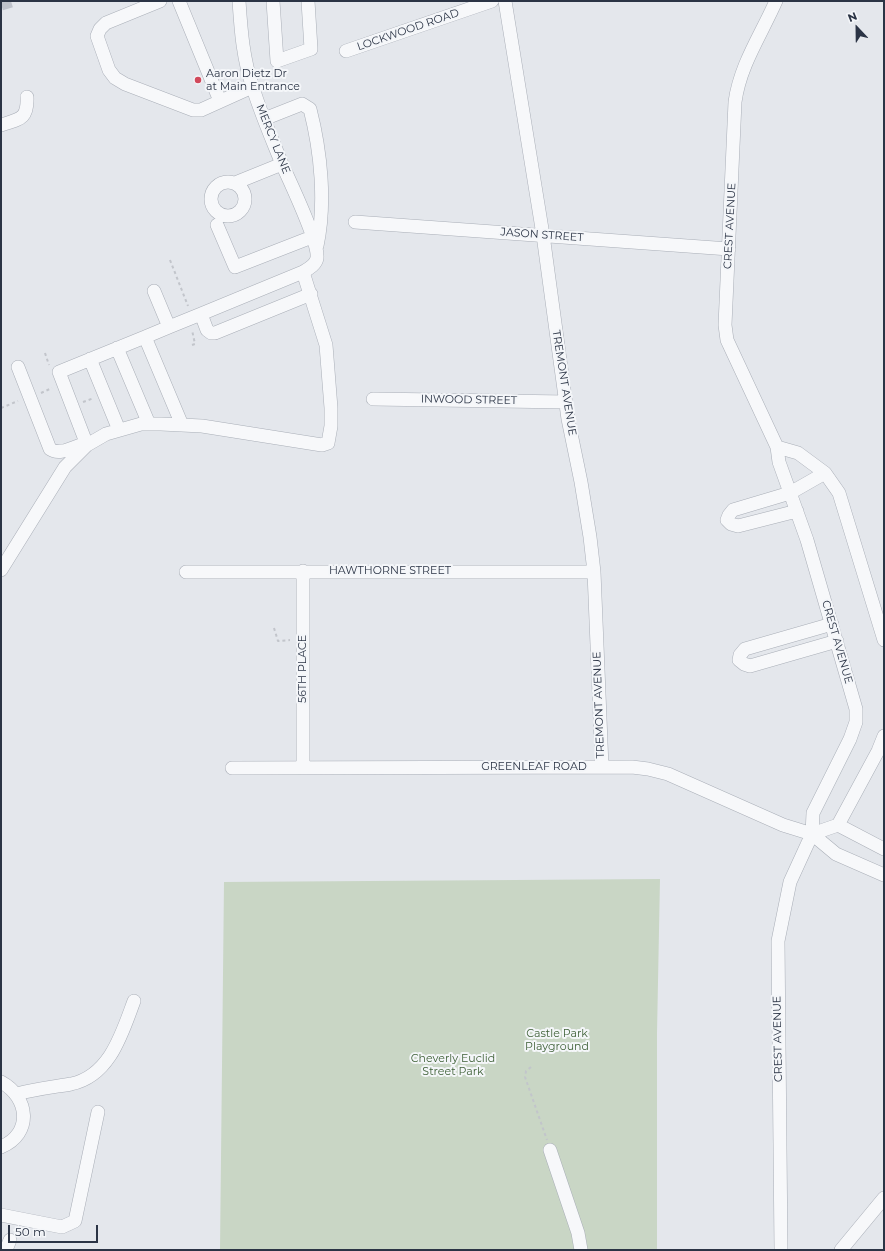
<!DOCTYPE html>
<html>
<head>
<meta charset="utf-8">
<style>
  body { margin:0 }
  #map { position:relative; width:885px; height:1251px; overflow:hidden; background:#e4e7ec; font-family:Montserrat,sans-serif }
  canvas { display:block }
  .frame { position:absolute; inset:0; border:2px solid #2b3445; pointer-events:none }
  .north { position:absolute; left:837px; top:8px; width:40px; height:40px; -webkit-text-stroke:3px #f4f6f9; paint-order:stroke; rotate:338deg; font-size:11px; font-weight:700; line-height:16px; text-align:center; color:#2b3445 }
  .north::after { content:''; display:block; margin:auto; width:14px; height:18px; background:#2b3445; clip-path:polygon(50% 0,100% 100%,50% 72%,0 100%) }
  .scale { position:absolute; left:8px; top:1225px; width:90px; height:18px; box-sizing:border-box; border:2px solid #2b3445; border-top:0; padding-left:5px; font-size:12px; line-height:14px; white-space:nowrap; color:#2b3445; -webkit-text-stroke:3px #f4f6f9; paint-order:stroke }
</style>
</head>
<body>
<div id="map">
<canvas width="885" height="1251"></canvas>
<div class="frame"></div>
<div class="north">N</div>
<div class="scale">50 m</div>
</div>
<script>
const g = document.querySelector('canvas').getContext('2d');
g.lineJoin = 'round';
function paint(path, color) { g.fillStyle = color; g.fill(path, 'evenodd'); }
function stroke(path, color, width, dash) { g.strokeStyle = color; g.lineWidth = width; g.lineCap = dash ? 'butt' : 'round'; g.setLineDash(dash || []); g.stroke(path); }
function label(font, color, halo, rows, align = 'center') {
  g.font = font + ' Montserrat,sans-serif'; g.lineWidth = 4; g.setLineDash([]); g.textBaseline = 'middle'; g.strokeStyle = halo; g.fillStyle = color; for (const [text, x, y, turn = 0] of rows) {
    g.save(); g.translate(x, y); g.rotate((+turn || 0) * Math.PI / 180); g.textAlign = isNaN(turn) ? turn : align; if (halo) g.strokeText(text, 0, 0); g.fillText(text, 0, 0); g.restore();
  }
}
paint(new Path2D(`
  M 660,879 L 657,1033 L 657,1250 L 220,1250 L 224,882 Z`), '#c9d6c5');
stroke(new Path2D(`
  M 1,4 L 11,1`), '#bfc3cb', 13, [13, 6]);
const minor = new Path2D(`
  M 160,1 L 106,23 L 100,29 L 97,36 L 109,70 L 115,78 L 125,84 L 193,110 L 201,110 L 252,87
  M 179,1 L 220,101
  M 273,1 L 277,61 L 311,49 L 308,1
  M 505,1 L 543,235 L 568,419 L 581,482 L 590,537 L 594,572 L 602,767
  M 776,1 C 761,35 740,65 735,102 L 725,325 L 727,340 L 777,447 L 779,462 L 807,540 L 856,709 L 856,722 L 850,739 L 813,813 L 812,834 L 790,882 L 778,941 L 781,1250
  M 346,51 L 492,1
  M 264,119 L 302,104 L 310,109 C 321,152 326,203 317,246
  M 1,125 C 20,119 28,119 27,97
  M211 199a17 17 0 1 1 34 0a17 17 0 1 1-34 0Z
  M 235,183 L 282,164
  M 355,222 L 729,249
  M 217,225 L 235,267 L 312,237
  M 303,272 L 201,314 L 207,330 L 211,333 L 215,333 L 311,294
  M 154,291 L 169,327 L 145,337 L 182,425
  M 169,327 L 201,314
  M 117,348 L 149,424
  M 90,359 L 119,430
  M 18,367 L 50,449 C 60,456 75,446 86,443
  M 373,399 L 566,402
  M 87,445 L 59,372 L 145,337
  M 777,447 L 798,453 L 825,473 L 839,493 L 884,640
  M 797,511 L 738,526 L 731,524 L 727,520 L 729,515 L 733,510 L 790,493 L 825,473
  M 1,570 L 65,467 L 87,445 L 106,434 L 141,424 L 161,424 L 202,426 L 322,445 L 328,443 L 331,426 L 331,408 L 326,345 L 303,272 C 308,269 316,265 317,258 C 319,242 290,182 282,164 C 272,139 261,114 253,88 C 243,59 241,31 239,1
  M 186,572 L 594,572
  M 832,624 L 745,649 L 740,655 L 739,660 L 744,664 L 750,666 L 837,641
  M 303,767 L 303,571
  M 232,768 L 632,767 L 648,769 L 668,774 L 783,825 L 812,834 L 836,854 L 884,875
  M 838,825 L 884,849
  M 812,834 L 838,825 L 878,751 L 884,736
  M 1,1082 C 29,1097 33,1134 1,1147
  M 17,1094 C 35,1089 53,1087 71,1084 C 110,1076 122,1033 134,1001
  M 550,1150 L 578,1233 L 581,1250
  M 1,1215 L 62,1227 L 75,1221 L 98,1112
  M 6,1250 L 10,1240
  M 841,1250 L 884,1198`);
stroke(minor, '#a9aeb7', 14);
stroke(new Path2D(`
  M 170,260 L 188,306
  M 192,345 L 195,344 L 192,330
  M 45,353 L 49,365
  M 41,393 L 52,388
  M 83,402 L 94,398
  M 1,408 L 18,401
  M 274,628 L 278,641 L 290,640
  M 531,1067 L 526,1071 L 525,1077 L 547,1140`), '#c2c5cb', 2, [3, 3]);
stroke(minor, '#f7f8fa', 13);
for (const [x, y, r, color] of [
  [198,80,4,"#d1495b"]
]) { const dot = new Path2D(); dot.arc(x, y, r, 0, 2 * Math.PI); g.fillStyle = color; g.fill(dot); stroke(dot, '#f4f6f9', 1.5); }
label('11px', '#2b3445', '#f4f6f9', [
  ["LOCKWOOD ROAD",408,30,-19],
  ["MERCY LANE",273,139,68],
  ["CREST AVENUE",730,226,-87],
  ["JASON STREET",542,235,4],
  ["TREMONT AVENUE",564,383,81],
  ["INWOOD STREET",469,400,1],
  ["HAWTHORNE STREET",390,571],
  ["CREST AVENUE",837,642,74],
  ["56TH PLACE",303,669,-90],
  ["TREMONT AVENUE",599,705,-92],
  ["GREENLEAF ROAD",534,767],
  ["CREST AVENUE",778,1039,-91]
]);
label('11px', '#2b3445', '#f4f6f9', [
  ["Aaron Dietz Dr",206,74],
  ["at Main Entrance",206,87]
], 'left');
label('11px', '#3f6138', '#f4f6f9', [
  ["Castle Park",557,1034],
  ["Playground",557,1047],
  ["Cheverly Euclid",453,1059],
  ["Street Park",453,1072]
]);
</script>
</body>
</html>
